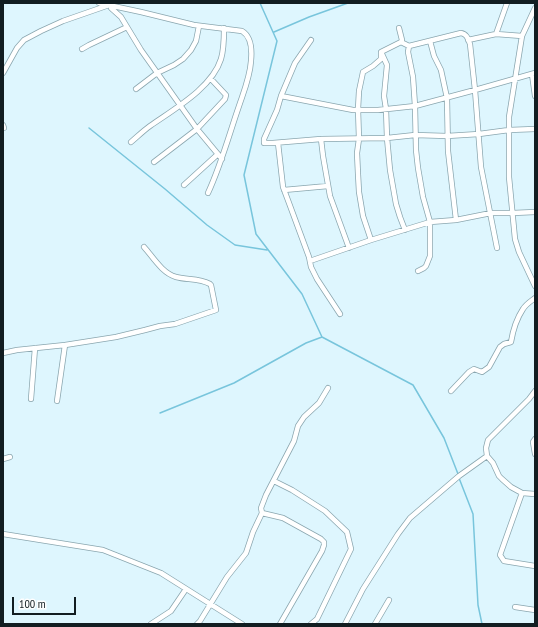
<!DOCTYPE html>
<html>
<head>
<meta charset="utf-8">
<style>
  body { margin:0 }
  #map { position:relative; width:538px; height:627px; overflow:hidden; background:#def6fe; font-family:"PT Sans Narrow",sans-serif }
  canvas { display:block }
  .frame { position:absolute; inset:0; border:4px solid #121d21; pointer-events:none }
  .scale { position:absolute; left:12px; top:597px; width:64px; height:18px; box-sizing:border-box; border:2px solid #121d21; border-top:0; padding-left:5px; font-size:12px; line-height:14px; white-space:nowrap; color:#121d21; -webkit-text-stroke:3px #fefefe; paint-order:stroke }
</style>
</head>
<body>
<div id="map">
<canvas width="538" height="627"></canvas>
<div class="frame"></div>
<div class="scale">100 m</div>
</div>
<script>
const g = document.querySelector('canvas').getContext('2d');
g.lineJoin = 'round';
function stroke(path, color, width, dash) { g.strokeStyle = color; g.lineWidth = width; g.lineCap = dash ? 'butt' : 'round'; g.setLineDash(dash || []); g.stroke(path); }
stroke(new Path2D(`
  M 260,3 L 277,41 L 244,175 L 256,234 L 302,294 L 322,337 L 413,385 L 444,438 L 458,474
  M 274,32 L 309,17 L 348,3
  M 89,128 L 165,189 L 207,225 L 235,245 L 267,250
  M 160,413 L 234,383 L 306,343 L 322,337
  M 459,478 L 473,514 L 478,605 L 482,624`), '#78c5dc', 1.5);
const minor = new Path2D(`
  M 99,3 L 141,12 L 194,25 L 242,31 C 252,37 252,51 251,61 C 250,77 244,91 239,106 C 229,135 221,165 208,193
  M 111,5 L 111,8 L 121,17 L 141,50 L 180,105 L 197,129 L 222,159
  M 535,8 L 522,36 L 509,117 L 509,177 L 515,239 L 519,252 L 535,286
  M 399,28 L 402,40 L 401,42 L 409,46 L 408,52 L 413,77 L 415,106 L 416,150 L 418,168 L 423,197 L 430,222 L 430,256 L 426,266 L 424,268 L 418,271
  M 496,34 L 507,3
  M 311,40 L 295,63 L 281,96 L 277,110 L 264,139 L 264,143 L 273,143 L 321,139 L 387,138 L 415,135 L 447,136 L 479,134 L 509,130 L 535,129
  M 468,40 L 496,34 L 522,36
  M 430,41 L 434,56 L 441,70 L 447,98 L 448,151 L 456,220
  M 409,46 L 461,33 C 467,34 468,39 470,44 L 475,90 L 481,167 L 497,248
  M 82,49 L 89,45 L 127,27
  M 382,54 L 387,65 L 384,96 L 386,109 L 387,138 L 390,170 L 396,204 L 400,217 L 405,230
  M 3,73 L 17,48 L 24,40 L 41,31 L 63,21 L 109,5
  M 532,74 L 535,96
  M 136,89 L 157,73 L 174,65 L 183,59 L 191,50 L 196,41 L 199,26
  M 281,96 L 353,110 L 378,110 L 415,106 L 475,90 L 535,73
  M 3,125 L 4,128
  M 321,139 L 323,156 L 330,196 L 349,248
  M 131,142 C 137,137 143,131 150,126 C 174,109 212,88 221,59 C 224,49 224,38 224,28
  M 278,143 L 283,187 L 289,203 L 309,257 L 311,267 L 317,279 L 340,314
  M 154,162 L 197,129 L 225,99 L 226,95 L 211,79
  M 184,185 L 218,154
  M 284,190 L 328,186
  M 371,240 L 363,216 L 359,192 L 358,174 L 357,153 L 359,139 L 358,109 L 359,91 L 363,72 L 373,66 L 381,59 L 381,52 L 401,42
  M 310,261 L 371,240 L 430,222 L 456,220 L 491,213 L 513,213 L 535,212
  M 3,353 L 17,350 L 65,345 L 116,337 L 145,330 L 160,326 L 175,324 L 216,310 L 211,285 L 210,284 C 199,278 187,280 176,277 C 162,273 153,257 144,247
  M 451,391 L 469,372 L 474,369 L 482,372 L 489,367 L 500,347 L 504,344 L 511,342 C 513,330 517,318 523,309 C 526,304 531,301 535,298
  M 535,391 L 529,399 L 488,440 L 486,448 L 487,456 L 493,463 L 499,476 L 502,479 L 511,487 L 522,493 L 535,494
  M 31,399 L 35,348
  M 57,401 L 65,345
  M 535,454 L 533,442 L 535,439
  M 3,459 L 10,457
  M 274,481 L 292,490 L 325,511 L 347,532 L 351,549 L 317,619 L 311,624
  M 522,493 L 500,555 L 504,561 L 535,566
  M 262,513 L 283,518 L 321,539 L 324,542 L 324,545 L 322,551 L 280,624
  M 3,534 L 103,550 L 161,573 L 242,624
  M 515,607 L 535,610
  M 151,624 L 171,611 L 186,589
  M 197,624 L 200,621 L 227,577 L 246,553 L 253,532 L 262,513 L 261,508 L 266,495 L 294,441 L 298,426 L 304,417 L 319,403 L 328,388
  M 345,624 L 363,589 L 398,534 L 410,518 L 459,476 L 487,456
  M 375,624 L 389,600`);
stroke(minor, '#8aa6af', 6);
stroke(minor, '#fff', 4.5);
</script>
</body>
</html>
